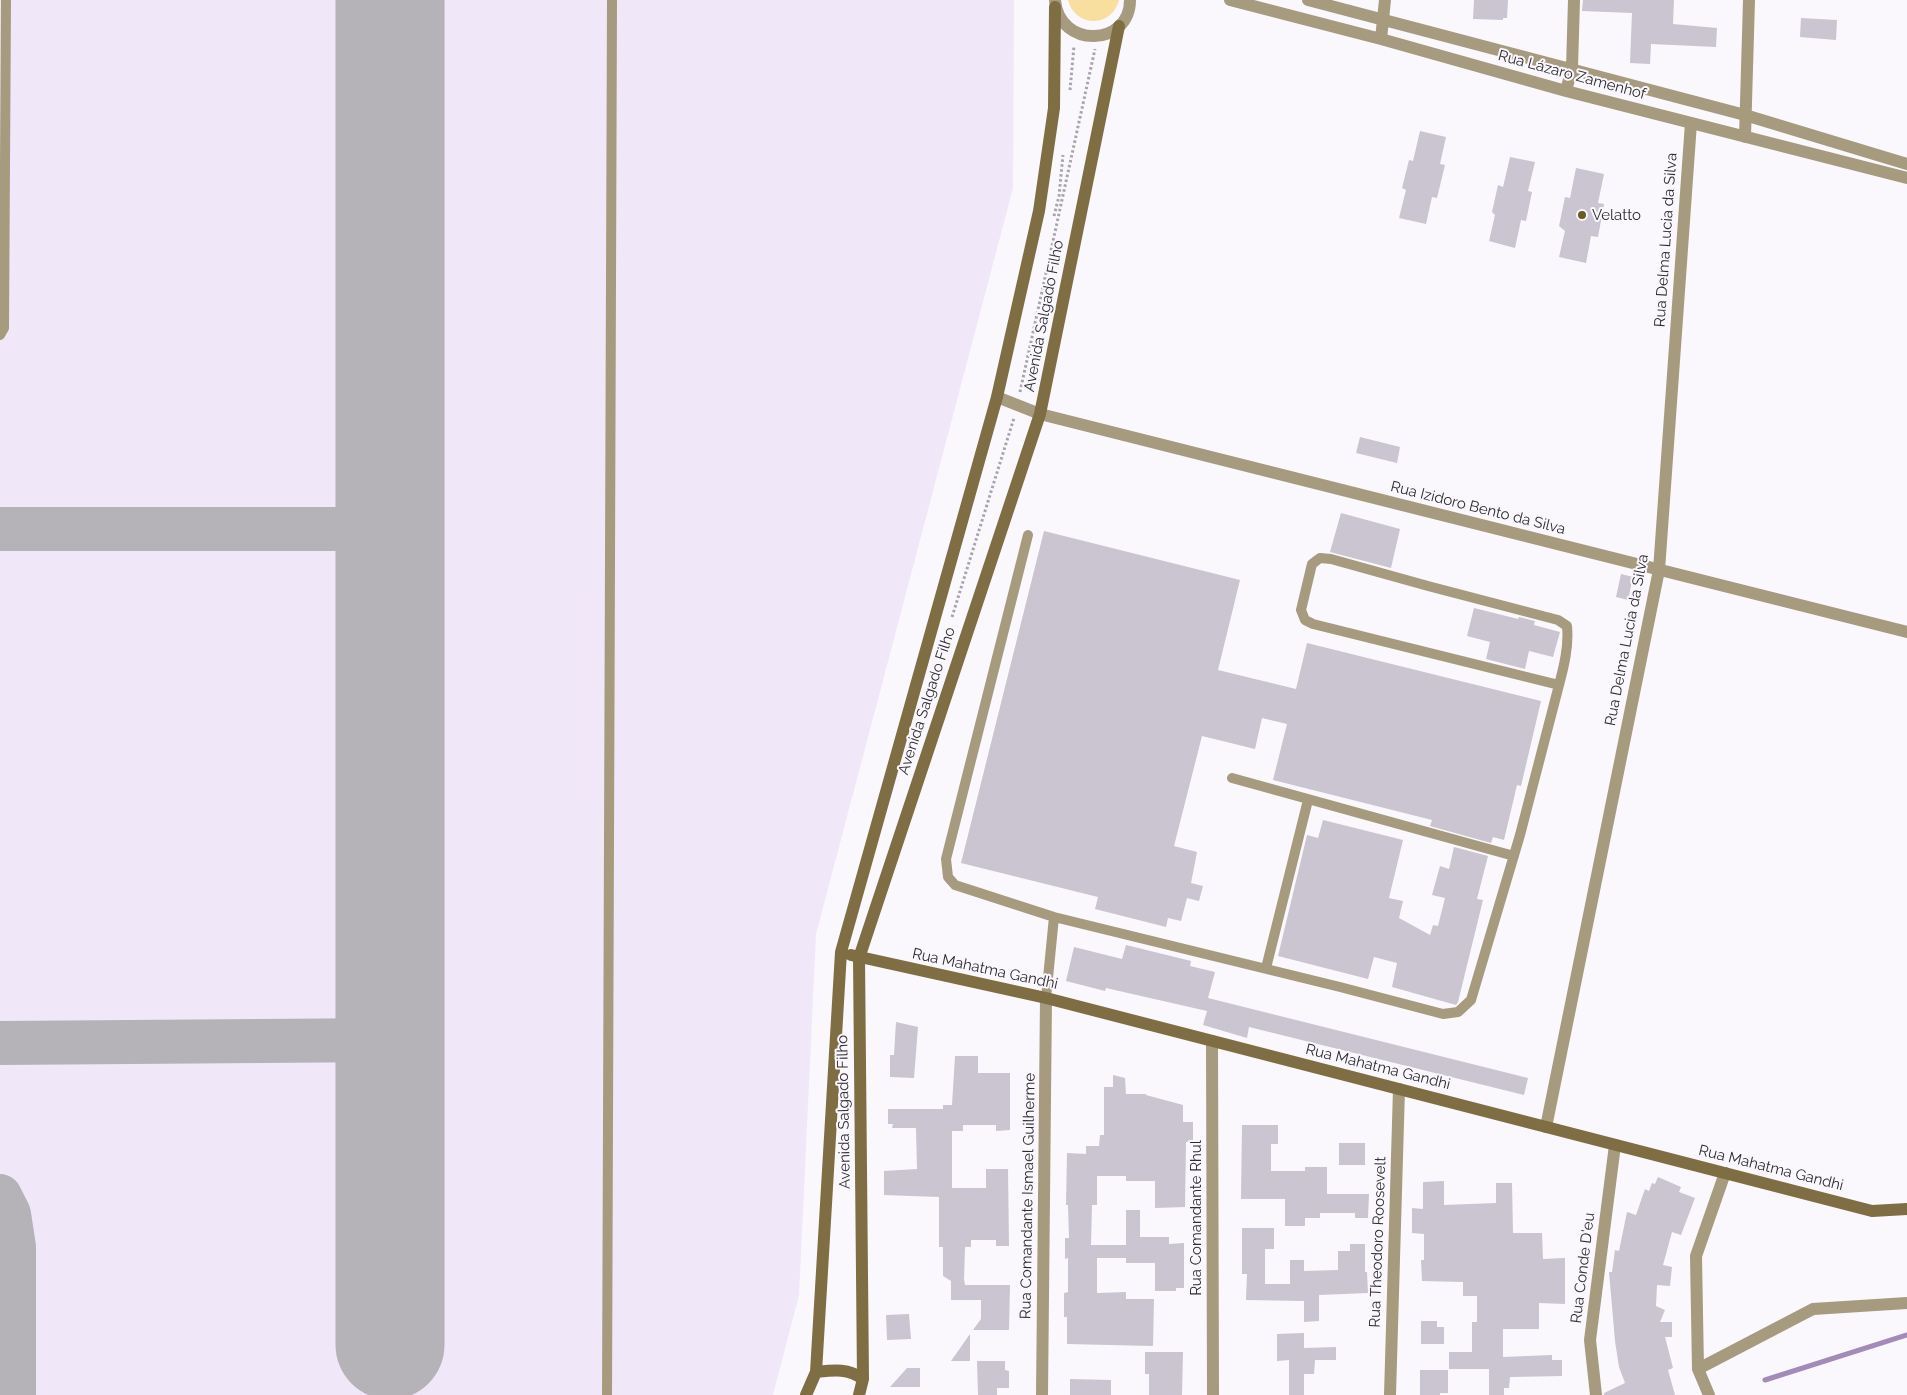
<!DOCTYPE html>
<html>
<head>
<meta charset="utf-8">
<style>
  body { margin:0 }
  canvas { display:block; background:#faf7fd }
</style>
</head>
<body>
<canvas width="1907" height="1395"></canvas>
<script>
const g = document.querySelector('canvas').getContext('2d');
g.lineJoin = 'round';
function paint(path, color) { g.fillStyle = color; g.fill(path, 'evenodd'); }
function stroke(path, color, width, dash) { g.strokeStyle = color; g.lineWidth = width; g.lineCap = dash ? 'butt' : 'round'; g.setLineDash(dash || []); g.stroke(path); }
function label(font, color, halo, rows, align = 'center') {
  g.font = font + ' Raleway,sans-serif'; g.lineWidth = 4; g.setLineDash([]); g.textBaseline = 'middle'; g.strokeStyle = halo; g.fillStyle = color; for (const [text, x, y, turn = 0] of rows) {
    g.save(); g.translate(x, y); g.rotate((+turn || 0) * Math.PI / 180); g.textAlign = isNaN(turn) ? turn : align; if (halo) g.strokeText(text, 0, 0); g.fillText(text, 0, 0); g.restore();
  }
}
paint(new Path2D(`
  M 0,0 L 1014,0 L 1013,188 L 816,934 L 799,1295 L 773,1395 L 0,1395 Z`), '#f0e7f9');
paint(new Path2D(`
  M 1068,0 L 1119,0 C 1112,28 1075,28 1068,0 Z`), '#f8df9f');
stroke(new Path2D(`
  M 1765,1380 L 1907,1335`), '#a38bb9', 5);
stroke(new Path2D(`
  M 0,529 L 390,529
  M 0,1043 L 390,1040
  M 0,1196 L 9,1214 L 14,1247 L 14,1395`), '#b5b2b8', 44);
stroke(new Path2D(`
  M 390,1345 L 390,0`), '#b5b2b8', 109);
paint(new Path2D(`
  M 1474,0 L 1508,0 L 1507,18 L 1503,18 L 1503,20 L 1473,19 Z
  M 1583,0 L 1674,0 L 1673,24 L 1717,28 L 1716,47 L 1651,44 L 1650,64 L 1630,63 L 1632,13 L 1582,11 Z
  M 1801,18 L 1837,20 L 1836,40 L 1800,37 Z
  M 1420,131 L 1446,137 L 1440,164 L 1445,165 L 1437,198 L 1432,197 L 1426,224 L 1399,218 L 1406,190 L 1402,188 L 1409,160 L 1413,161 Z
  M 1510,157 L 1535,162 L 1528,191 L 1532,192 L 1526,221 L 1521,220 L 1515,248 L 1489,241 L 1495,215 L 1492,212 L 1498,185 L 1503,187 Z
  M 1576,168 L 1604,174 L 1598,203 L 1604,204 L 1598,237 L 1591,236 L 1586,263 L 1559,257 L 1565,231 L 1559,226 L 1565,197 L 1570,198 Z
  M 1360,437 L 1400,447 L 1397,463 L 1356,453 Z
  M 1341,513 L 1400,529 L 1391,568 L 1330,552 Z
  M 1044,531 L 1240,580 L 1218,670 L 1296,689 L 1307,643 L 1541,701 L 1521,786 L 1517,785 L 1504,840 L 1493,837 L 1491,843 L 1430,826 L 1432,820 L 1273,780 L 1287,724 L 1262,718 L 1255,749 L 1202,736 L 1174,846 L 1197,852 L 1191,883 L 1203,886 L 1199,901 L 1187,898 L 1181,921 L 1168,918 L 1166,927 L 1095,909 L 1098,897 L 961,863 Z
  M 1621,574 L 1633,577 L 1628,600 L 1616,597 Z
  M 1474,608 L 1518,619 L 1519,617 L 1535,621 L 1534,625 L 1560,632 L 1553,657 L 1529,651 L 1525,669 L 1486,659 L 1490,642 L 1467,636 Z
  M 1323,820 L 1403,840 L 1389,898 L 1403,901 L 1399,918 L 1430,935 L 1433,925 L 1438,926 L 1445,898 L 1432,895 L 1440,866 L 1449,869 L 1454,847 L 1488,856 L 1477,899 L 1483,900 L 1458,1002 L 1456,1005 L 1392,987 L 1397,963 L 1374,957 L 1368,979 L 1278,956 L 1307,835 L 1318,838 Z
  M 1126,945 L 1191,961 L 1190,966 L 1215,972 L 1208,998 L 1528,1078 L 1524,1095 L 1249,1027 L 1247,1038 L 1203,1025 L 1207,1011 L 1106,988 L 1105,991 L 1066,981 L 1074,947 L 1122,959 Z
  M 896,1022 L 918,1027 L 914,1078 L 890,1077 L 890,1055 L 894,1055 Z
  M 955,1056 L 978,1056 L 978,1073 L 1010,1073 L 1010,1130 L 996,1131 L 996,1125 L 963,1125 L 963,1131 L 952,1131 L 952,1188 L 986,1188 L 986,1169 L 1008,1169 L 1009,1246 L 996,1246 L 996,1240 L 971,1240 L 971,1247 L 965,1247 L 964,1279 L 965,1285 L 1010,1285 L 1009,1330 L 973,1330 L 981,1319 L 981,1300 L 951,1300 L 951,1281 L 943,1276 L 943,1247 L 939,1247 L 939,1197 L 884,1195 L 884,1171 L 917,1169 L 916,1128 L 892,1128 L 893,1124 L 888,1124 L 888,1109 L 943,1109 L 943,1105 L 952,1105 Z
  M 1113,1075 L 1125,1078 L 1126,1094 L 1146,1094 L 1146,1095 L 1183,1105 L 1183,1122 L 1193,1122 L 1193,1142 L 1186,1142 L 1185,1207 L 1155,1208 L 1155,1181 L 1126,1181 L 1126,1176 L 1097,1176 L 1097,1205 L 1092,1205 L 1091,1245 L 1126,1245 L 1126,1210 L 1140,1210 L 1140,1237 L 1169,1237 L 1169,1244 L 1184,1243 L 1184,1288 L 1176,1288 L 1176,1291 L 1155,1291 L 1155,1263 L 1126,1263 L 1126,1258 L 1097,1258 L 1097,1293 L 1126,1292 L 1126,1299 L 1154,1299 L 1153,1346 L 1067,1344 L 1067,1317 L 1064,1317 L 1064,1293 L 1068,1292 L 1068,1258 L 1065,1259 L 1065,1238 L 1069,1238 L 1068,1205 L 1066,1205 L 1067,1153 L 1086,1154 L 1086,1146 L 1099,1146 L 1100,1135 L 1104,1135 L 1104,1087 L 1113,1087 Z
  M 1242,1125 L 1278,1125 L 1278,1144 L 1271,1144 L 1271,1171 L 1305,1171 L 1305,1167 L 1327,1167 L 1327,1194 L 1369,1194 L 1368,1218 L 1355,1218 L 1355,1213 L 1320,1213 L 1320,1218 L 1305,1218 L 1305,1226 L 1285,1226 L 1285,1199 L 1241,1199 Z
  M 1339,1143 L 1365,1143 L 1365,1165 L 1339,1165 Z
  M 1658,1177 L 1681,1187 L 1679,1192 L 1695,1198 L 1681,1235 L 1672,1232 L 1663,1265 L 1672,1267 L 1670,1286 L 1657,1285 L 1656,1306 L 1665,1310 L 1660,1322 L 1672,1322 L 1672,1337 L 1665,1337 L 1673,1368 L 1668,1370 L 1675,1395 L 1604,1395 L 1604,1393 L 1625,1383 L 1619,1367 L 1615,1341 L 1609,1272 L 1612,1272 L 1615,1250 L 1619,1251 L 1627,1212 L 1636,1215 L 1645,1189 L 1649,1191 L 1652,1183 L 1655,1184 Z
  M 1444,1181 L 1444,1205 L 1496,1203 L 1496,1183 L 1512,1183 L 1513,1233 L 1542,1233 L 1543,1259 L 1565,1258 L 1565,1304 L 1539,1303 L 1539,1329 L 1503,1329 L 1503,1357 L 1552,1355 L 1552,1360 L 1562,1360 L 1562,1376 L 1510,1377 L 1509,1388 L 1504,1388 L 1504,1395 L 1489,1395 L 1489,1369 L 1449,1369 L 1449,1352 L 1472,1352 L 1472,1322 L 1477,1322 L 1477,1296 L 1463,1296 L 1463,1282 L 1422,1281 L 1421,1260 L 1424,1260 L 1424,1234 L 1412,1233 L 1412,1208 L 1423,1209 L 1423,1182 Z
  M 1242,1228 L 1274,1228 L 1274,1249 L 1265,1249 L 1265,1284 L 1290,1284 L 1290,1260 L 1304,1260 L 1304,1271 L 1338,1270 L 1338,1251 L 1350,1251 L 1350,1244 L 1365,1244 L 1365,1272 L 1367,1272 L 1368,1293 L 1319,1295 L 1319,1321 L 1304,1322 L 1304,1301 L 1246,1300 L 1247,1274 L 1242,1274 Z
  M 909,1314 L 911,1339 L 887,1340 L 886,1315 Z
  M 1421,1321 L 1437,1321 L 1437,1327 L 1444,1327 L 1444,1344 L 1421,1344 Z
  M 1304,1333 L 1304,1348 L 1336,1347 L 1336,1360 L 1315,1360 L 1314,1374 L 1304,1374 L 1304,1395 L 1289,1395 L 1289,1360 L 1277,1361 L 1277,1334 Z
  M 970,1334 L 970,1361 L 951,1361 Z
  M 1145,1352 L 1183,1352 L 1182,1395 L 1149,1395 L 1149,1374 L 1145,1374 Z
  M 977,1361 L 1005,1361 L 1005,1370 L 1009,1371 L 1009,1388 L 997,1388 L 997,1395 L 978,1395 Z
  M 907,1368 L 920,1368 L 920,1387 L 890,1387 Z
  M 1420,1370 L 1448,1370 L 1448,1393 L 1440,1393 L 1440,1395 L 1420,1395 Z
  M 1070,1379 L 1111,1380 L 1111,1395 L 1070,1395 Z`), '#cac5d0');
stroke(new Path2D(`
  M 1070,90 L 1074,46
  M 1054,216 L 1059,196 L 1063,155
  M 1020,392 L 1095,49
  M 952,617 L 1014,418`), '#a8a5aa', 3, [2.5, 2.5]);
stroke(new Path2D(`
  M 0,335 L 4,328 L 6,0
  M 1028,535 L 946,859 L 948,877 L 955,885 L 1054,917 L 1340,987 L 1443,1014 L 1458,1012 L 1471,1000 L 1520,835 L 1559,685 C 1564,666 1569,646 1567,626 L 1558,620 L 1428,586 L 1331,559 L 1320,558 L 1312,564 L 1301,610 L 1305,620 L 1313,624 L 1559,685
  M 1232,778 L 1514,856
  M 1266,968 L 1308,800
  M 1046,998 L 1054,917
  M 607,1395 L 612,0`), '#a69b7e', 10);
stroke(new Path2D(`
  M 1055,0 C 1059,49 1130,47 1130,0
  M 1230,0 L 1381,39 L 1566,91 L 1907,178
  M 1308,0 L 1745,115 L 1907,164
  M 1381,39 L 1385,0
  M 1566,91 L 1572,68 L 1574,0
  M 1745,137 L 1749,0
  M 997,397 L 1040,414 L 1907,632
  M 1212,1041 L 1213,1395
  M 1546,1127 L 1659,570 L 1691,123
  M 1698,1369 L 1813,1309 L 1907,1303
  M 1042,1395 L 1046,998
  M 1390,1395 L 1399,1089
  M 1596,1395 L 1590,1340 L 1615,1145
  M 1709,1395 L 1698,1369 L 1696,1256 L 1725,1173`), '#a69b7e', 12);
stroke(new Path2D(`
  M 851,955 L 1046,998 L 1872,1211 L 1907,1209
  M 816,1372 C 834,1370 848,1368 863,1379
  M 806,1395 L 816,1372 L 841,952 L 997,397 L 1039,211 L 1054,108 L 1055,7
  M 859,1395 L 863,1379 L 859,958 L 1040,414 L 1119,26`), '#7f6e43', 12);
for (const [x, y, r, color] of [
  [1582,215,5,"#6b5827"]
]) { const dot = new Path2D(); dot.arc(x, y, r, 0, 2 * Math.PI); g.fillStyle = color; g.fill(dot); stroke(dot, '#faf7fd', 2); }
label('15px', '#2f2d31', '#faf7fd', [
  ["Rua Lázaro Zamenhof",1572,75,15],
  ["Rua Delma Lucia da Silva",1666,240,-86],
  ["Avenida Salgado Filho",1044,316,-79],
  ["Rua Izidoro Bento da Silva",1478,508,14],
  ["Rua Delma Lucia da Silva",1627,640,-79],
  ["Avenida Salgado Filho",927,701,-72],
  ["Rua Mahatma Gandhi",985,969,12],
  ["Rua Mahatma Gandhi",1378,1067,14],
  ["Avenida Salgado Filho",844,1112,-91],
  ["Rua Mahatma Gandhi",1771,1168,14],
  ["Rua Comandante Ismael Guilherme",1028,1196,-89],
  ["Rua Comandante Rhul",1196,1218,-90],
  ["Rua Theodoro Roosevelt",1378,1242,-88],
  ["Rua Conde D'eu",1583,1268,-83]
]);
label('15px', '#2f2d31', '#faf7fd', [
  ["Velatto",1592,215]
], 'left');
</script>
</body>
</html>
